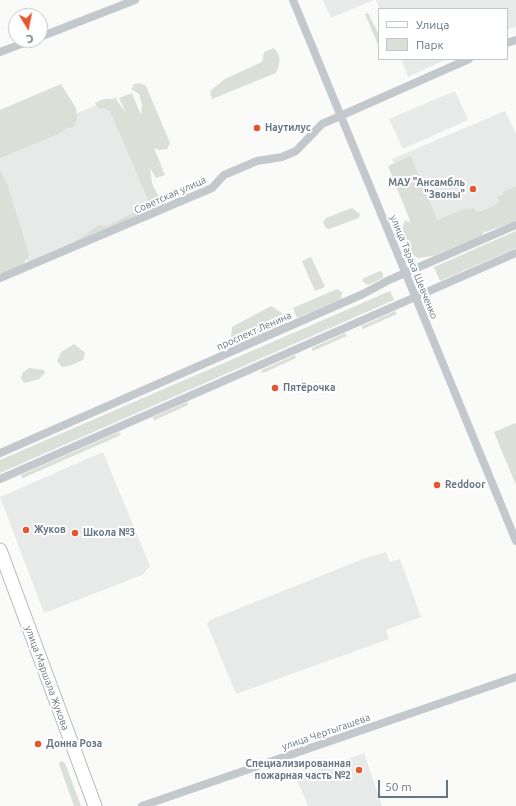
<!DOCTYPE html>
<html>
<head>
<meta charset="utf-8">
<style>
  body { margin:0 }
  #map { position:relative; width:516px; height:806px; overflow:hidden; background:#fafaf8; font-family:Ubuntu,sans-serif }
  canvas { display:block }
  .legend { position:absolute; left:378px; top:8px; width:130px; height:52px; box-sizing:border-box; background:#fff; border:1px solid #c1c8cd; margin:0; padding:5px 7px; list-style:none; font-size:12px; color:#657683 }
  .legend li { display:flex; align-items:center; gap:8px; height:20px }
  .legend b { width:20px; border:1px solid #c1c8cd }
  .north { position:absolute; left:8px; top:8px; width:40px; height:40px; box-sizing:border-box; background:#fff; border:1px solid #c1c8cd; border-radius:50%; rotate:170deg; font-size:11px; font-weight:700; line-height:16px; text-align:center; color:#657683 }
  .north::after { content:''; display:block; margin:auto; width:14px; height:18px; background:#e4572e; clip-path:polygon(50% 0,100% 100%,50% 72%,0 100%) }
  .scale { position:absolute; left:378px; top:780px; width:70px; height:18px; box-sizing:border-box; border:2px solid #657683; border-top:0; padding-left:5px; font-size:12px; line-height:14px; white-space:nowrap; color:#657683; -webkit-text-stroke:3px #fff; paint-order:stroke }
</style>
</head>
<body>
<div id="map">
<canvas width="516" height="806"></canvas>
<ul class="legend">
<li><b style="height:5px;background:#fff"></b>Улица</li>
<li><b style="height:11px;background:#dadfd7"></b>Парк</li>
</ul>
<div class="north">С</div>
<div class="scale">50 m</div>
</div>
<script>
const g = document.querySelector('canvas').getContext('2d');
g.lineJoin = 'round';
function paint(path, color) { g.fillStyle = color; g.fill(path, 'evenodd'); }
function stroke(path, color, width, dash) { g.strokeStyle = color; g.lineWidth = width; g.lineCap = dash ? 'butt' : 'round'; g.setLineDash(dash || []); g.stroke(path); }
function label(font, color, halo, rows, align = 'center') {
  g.font = font + ' Ubuntu,sans-serif'; g.lineWidth = 4; g.setLineDash([]); g.textBaseline = 'middle'; g.strokeStyle = halo; g.fillStyle = color; for (const [text, x, y, turn = 0] of rows) {
    g.save(); g.translate(x, y); g.rotate((+turn || 0) * Math.PI / 180); g.textAlign = isNaN(turn) ? turn : align; if (halo) g.strokeText(text, 0, 0); g.fillText(text, 0, 0); g.restore();
  }
}
paint(new Path2D(`
  M 323,0 L 374,0 L 331,18 Z
  M 376,0 L 516,0 L 516,26 L 507,30 L 507,9 L 380,9 Z
  M 401,59 L 447,59 L 408,77 Z
  M 455,91 L 468,120 L 403,149 L 389,119 Z
  M 116,97 L 162,207 L 29,264 L 0,194 L 0,145 Z
  M 505,111 L 516,134 L 516,212 L 430,248 L 392,159 Z
  M 103,452 L 150,566 L 142,575 L 44,613 L 0,497 Z
  M 386,552 L 390,562 L 400,559 L 421,617 L 386,630 L 389,639 L 236,694 L 207,624 L 210,620 L 363,559 Z
  M 364,753 L 382,806 L 308,806 L 296,778 Z`), '#e8e9e9');
paint(new Path2D(`
  M 368,13 L 379,35 L 379,47 L 365,14 Z
  M 274,48 C 282,57 280,62 276,73 L 212,99 L 210,91 L 225,79 L 262,62 L 264,52 Z
  M 140,83 L 146,86 L 170,143 L 167,149 L 159,150 L 154,148 L 165,175 L 156,178 L 150,168 L 152,184 L 164,207 L 75,245 L 74,242 L 99,225 L 108,226 L 150,204 L 110,111 L 103,108 L 99,109 L 95,103 C 111,94 118,100 126,113 L 119,98 L 132,93 L 141,115 L 142,105 L 139,94 L 131,89 L 134,84 Z
  M 61,84 L 76,108 L 77,119 L 74,127 L 67,128 L 58,134 L 0,158 L 0,110 Z
  M 411,156 L 437,220 L 462,210 L 473,208 L 478,212 L 496,205 L 499,201 L 497,197 L 503,195 L 503,192 L 516,186 L 516,221 L 483,233 L 481,236 L 433,256 L 418,258 C 401,247 398,240 405,220 L 411,223 L 388,166 Z
  M 0,170 L 7,183 L 29,255 C 21,270 17,271 0,273 Z
  M 352,208 L 360,214 L 359,218 L 329,229 L 326,228 L 323,222 L 326,218 Z
  M 516,231 L 516,248 L 440,281 L 434,267 Z
  M 311,257 L 325,287 L 315,291 L 302,261 Z
  M 380,271 L 383,273 L 383,278 L 368,285 L 362,281 L 364,278 Z
  M 337,289 L 342,292 L 341,299 L 297,318 L 293,308 Z
  M 390,291 L 394,300 L 0,473 L 0,460 Z
  M 271,306 L 282,313 L 287,324 L 238,345 L 231,340 L 232,327 Z
  M 395,311 L 397,314 L 363,329 L 362,328 L 362,326 Z
  M 345,333 L 347,336 L 313,351 L 312,350 L 312,348 Z
  M 74,344 L 85,353 L 83,360 L 69,366 L 62,367 L 57,361 L 61,352 Z
  M 295,355 L 296,358 L 263,373 L 261,372 L 262,370 Z
  M 30,368 L 44,370 L 45,373 L 39,379 L 24,383 L 21,378 L 23,372 Z
  M 187,402 L 188,405 L 155,420 L 153,419 L 153,417 Z
  M 516,423 L 516,485 L 494,432 Z
  M 119,432 L 121,435 L 23,478 L 21,477 L 21,475 Z
  M 61,761 L 65,763 L 81,806 L 74,806 L 59,764 Z`), '#dadfd7');
const primary = new Path2D(`
  M 0,550 L 95,806`);
stroke(primary, '#b5babe', 15);
stroke(new Path2D(`
  M 293,0 L 516,541
  M 40,37 L 135,0
  M 507,43 L 516,40
  M 0,52 L 32,40
  M 0,278 L 212,188 L 224,175 L 257,161 L 282,157 L 296,151 L 322,124 L 469,59
  M 0,453 L 363,294 L 389,280 L 516,225
  M 0,479 L 516,253
  M 142,806 L 516,677`), '#c3c8cc', 8);
stroke(primary, '#fff', 13);
for (const [x, y, r, color] of [
  [257,128,4,"#e4572e"],
  [473,189,4,"#e4572e"],
  [275,388,4,"#e4572e"],
  [437,485,4,"#e4572e"],
  [26,530,4,"#e4572e"],
  [75,533,4,"#e4572e"],
  [38,744,4,"#e4572e"],
  [359,770,4,"#e4572e"]
]) { const dot = new Path2D(); dot.arc(x, y, r, 0, 2 * Math.PI); g.fillStyle = color; g.fill(dot); stroke(dot, '#fff', 1.5); }
label('bold 10px', '#657683', '#fff', [
  ["Наутилус",265,128],
  ["МАУ \"Ансамбль",465,183,"right"],
  ["\"Звоны\"",465,195,"right"],
  ["Пятёрочка",283,388],
  ["Reddoor",445,485],
  ["Жуков",34,530],
  ["Школа №3",83,533],
  ["Донна Роза",46,744],
  ["Специализированная",351,764,"right"],
  ["пожарная часть №2",351,776,"right"]
], 'left');
label('10px', '#657683', '#fff', [
  ["Советская улица",170,195,-24],
  ["улица Тараса Шевченко",414,267,68],
  ["проспект Ленина",254,331,-24],
  ["улица Маршала Жукова",47,678,70],
  ["улица Чертыгашева",326,732,-19]
]);
</script>
</body>
</html>
